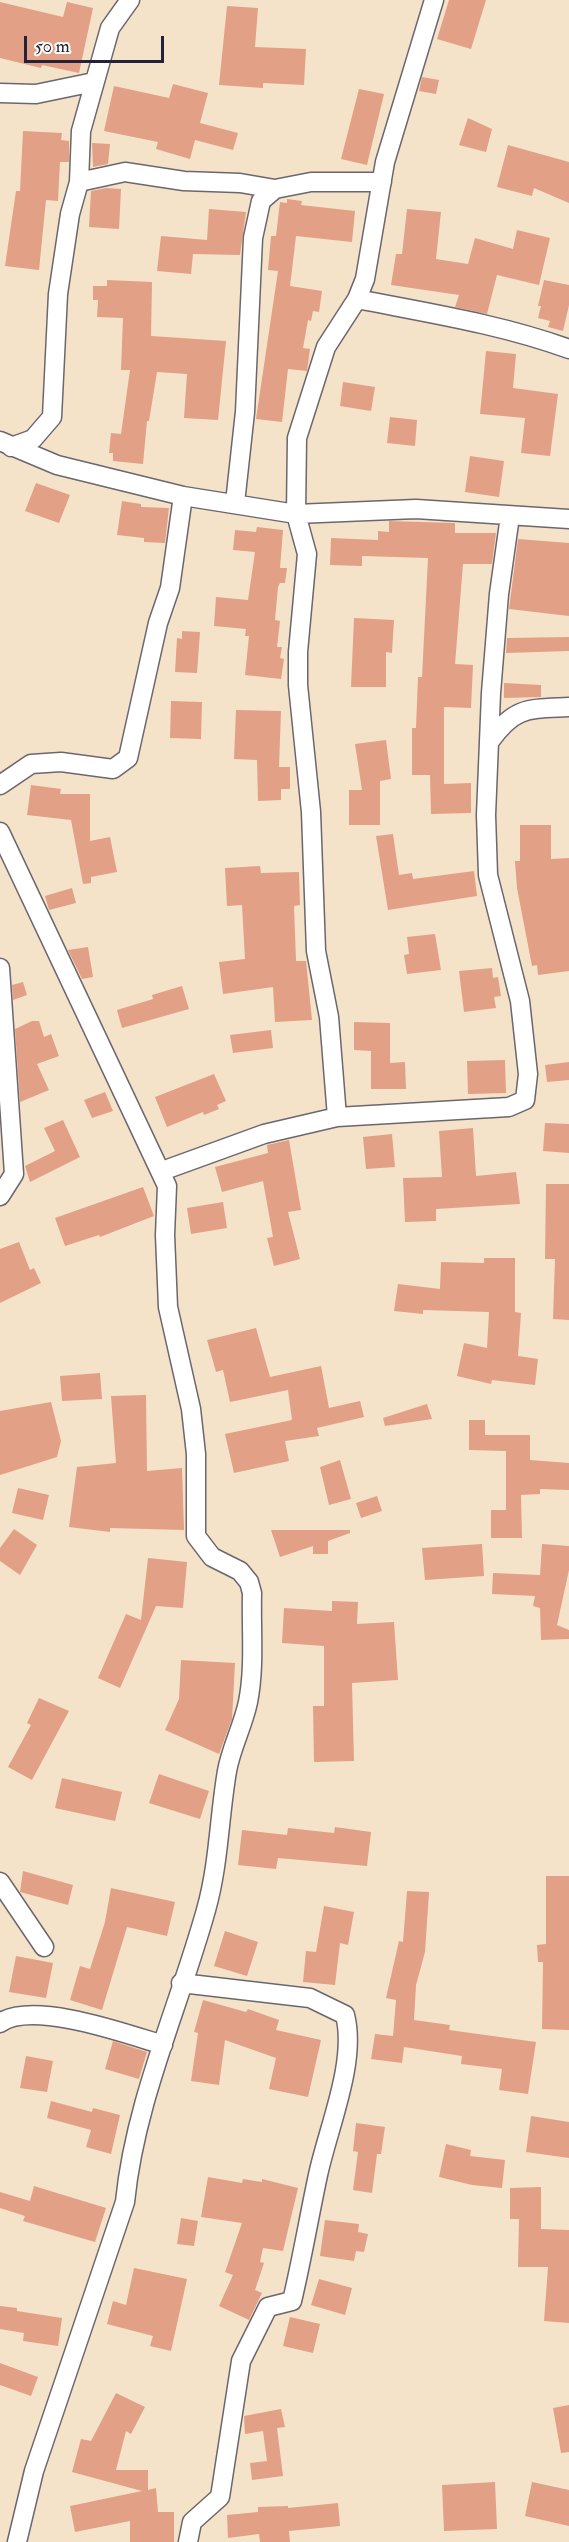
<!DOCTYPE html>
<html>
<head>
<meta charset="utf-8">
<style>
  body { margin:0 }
  #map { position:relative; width:569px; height:2542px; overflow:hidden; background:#f4e3c9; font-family:"IM FELL Double Pica",serif }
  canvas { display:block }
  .scale { position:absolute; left:24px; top:36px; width:140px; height:27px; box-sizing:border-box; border:3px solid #22223b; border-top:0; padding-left:8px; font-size:18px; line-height:21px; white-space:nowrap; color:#22223b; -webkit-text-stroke:4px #fdfcf7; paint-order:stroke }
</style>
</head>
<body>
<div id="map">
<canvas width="569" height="2542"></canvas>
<div class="scale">50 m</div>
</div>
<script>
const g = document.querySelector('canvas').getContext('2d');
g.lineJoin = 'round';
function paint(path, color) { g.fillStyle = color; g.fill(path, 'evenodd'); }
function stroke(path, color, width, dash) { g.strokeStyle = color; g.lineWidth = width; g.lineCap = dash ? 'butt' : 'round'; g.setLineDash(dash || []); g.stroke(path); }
paint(new Path2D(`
  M 449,0 L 486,0 L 471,49 L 437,39 Z
  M 0,2 L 63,17 L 67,2 L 93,8 L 79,73 L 42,65 L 41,68 L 0,58 Z
  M 227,6 L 258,8 L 255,47 L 306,49 L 304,85 L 263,83 L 263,88 L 219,85 Z
  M 422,77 L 439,80 L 436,94 L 419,91 Z
  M 173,84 L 208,93 L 200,123 L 238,133 L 233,150 L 195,140 L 190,159 L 156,149 L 158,142 L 104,131 L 114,86 L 169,98 Z
  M 359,89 L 384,94 L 367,165 L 341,159 Z
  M 468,118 L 492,129 L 486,152 L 459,145 Z
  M 23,131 L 62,133 L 61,140 L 69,141 L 69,162 L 60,162 L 58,201 L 46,200 L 39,270 L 5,266 L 16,191 L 20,191 Z
  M 92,143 L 110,144 L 108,164 L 93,167 Z
  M 508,145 L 569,162 L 569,203 L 534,188 L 532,196 L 497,187 Z
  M 106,188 L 121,189 L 119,229 L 89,227 L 91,191 Z
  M 287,199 L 302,201 L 301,205 L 355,211 L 352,242 L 296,236 L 290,286 L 322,291 L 319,312 L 313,311 L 311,321 L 308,320 L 303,348 L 310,349 L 307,371 L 288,369 L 282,422 L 256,419 L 278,271 L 268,270 L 271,236 L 276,236 L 280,202 L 287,203 Z
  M 209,209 L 246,212 L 240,255 L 193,254 L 191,274 L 157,271 L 161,236 L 207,240 Z
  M 407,209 L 441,212 L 436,259 L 468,264 L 475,238 L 513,249 L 517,230 L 550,238 L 539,285 L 497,275 L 487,314 L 455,307 L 459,295 L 391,285 L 396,254 L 402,254 Z
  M 107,280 L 152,282 L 151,336 L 226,341 L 218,420 L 184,418 L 187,374 L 157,372 L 149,421 L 147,421 L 143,464 L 113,461 L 113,453 L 109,453 L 111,433 L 121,434 L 130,370 L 121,370 L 123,318 L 97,317 L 98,300 L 93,300 L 93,286 L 107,286 Z
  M 544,280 L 569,285 L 569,305 L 563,331 L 548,327 L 550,321 L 538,318 L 541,306 L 538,306 Z
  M 486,351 L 516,354 L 513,388 L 558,394 L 550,456 L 521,453 L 525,418 L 480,414 Z
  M 343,382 L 375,387 L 371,411 L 340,406 Z
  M 390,417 L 417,420 L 415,446 L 387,443 Z
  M 470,456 L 504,461 L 499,497 L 465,492 Z
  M 36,483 L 70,495 L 59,523 L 25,511 Z
  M 122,501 L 141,504 L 141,507 L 169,508 L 165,543 L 144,542 L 144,538 L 117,535 Z
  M 389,521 L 455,523 L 455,533 L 496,533 L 492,564 L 463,564 L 455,664 L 473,665 L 471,708 L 444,707 L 444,784 L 471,783 L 471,813 L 431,814 L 430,775 L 412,775 L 412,728 L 416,728 L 418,677 L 422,677 L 428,558 L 362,556 L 362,566 L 330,565 L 331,538 L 378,540 L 378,531 L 389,532 Z
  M 257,527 L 283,530 L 280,568 L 287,568 L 285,583 L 280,583 L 278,587 L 275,620 L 280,621 L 277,647 L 282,647 L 280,658 L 284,659 L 281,679 L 245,675 L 249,636 L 245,636 L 246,629 L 214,626 L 216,597 L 248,600 L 255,552 L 233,550 L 235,530 L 256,532 Z
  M 518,539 L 569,543 L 569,616 L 509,609 Z
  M 354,618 L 394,620 L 392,653 L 386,652 L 386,687 L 351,687 Z
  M 182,631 L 200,632 L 197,673 L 175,672 L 177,638 L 182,639 Z
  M 569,637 L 569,651 L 506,653 L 507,638 Z
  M 504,683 L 541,685 L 541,697 L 504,698 Z
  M 171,701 L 202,702 L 201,739 L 170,738 Z
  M 236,710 L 281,711 L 279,767 L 290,767 L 290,789 L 281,789 L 281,800 L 258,801 L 257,760 L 234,759 Z
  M 386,740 L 391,779 L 380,781 L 380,825 L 349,825 L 349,790 L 362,790 L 355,744 Z
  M 31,785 L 61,789 L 60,794 L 90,794 L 90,841 L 110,837 L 117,872 L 91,877 L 91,883 L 83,884 L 71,820 L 27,815 Z
  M 520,825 L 551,825 L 551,859 L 569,858 L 569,971 L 538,975 L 537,965 L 532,966 L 517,888 L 515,861 L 520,861 Z
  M 393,834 L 399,875 L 412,873 L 413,879 L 474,871 L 477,896 L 388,910 L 376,836 Z
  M 260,866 L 261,873 L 299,872 L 300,905 L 294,906 L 296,961 L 306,961 L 312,1020 L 275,1022 L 273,987 L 223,994 L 219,962 L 245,959 L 242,905 L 227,906 L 225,868 Z
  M 72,888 L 76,903 L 49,910 L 45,896 Z
  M 435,934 L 441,970 L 407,974 L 404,955 L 409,954 L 407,937 Z
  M 88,947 L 93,977 L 82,979 L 68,950 Z
  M 492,968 L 493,978 L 498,977 L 501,996 L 494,997 L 496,1008 L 464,1012 L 459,971 Z
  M 23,982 L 27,995 L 13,1000 L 12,985 Z
  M 182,986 L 189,1009 L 122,1028 L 117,1010 L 153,999 L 152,995 Z
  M 32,1021 L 39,1021 L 44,1037 L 51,1034 L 59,1056 L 37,1064 L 49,1090 L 20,1102 L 15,1029 Z
  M 354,1022 L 390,1023 L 390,1063 L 405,1062 L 406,1089 L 371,1089 L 371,1051 L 354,1050 Z
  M 271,1030 L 273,1048 L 233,1053 L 230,1035 Z
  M 505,1060 L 506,1093 L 468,1094 L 467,1061 Z
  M 569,1062 L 569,1080 L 547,1082 L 545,1065 Z
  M 214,1074 L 226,1101 L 217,1105 L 219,1109 L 204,1115 L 203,1112 L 167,1127 L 155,1097 Z
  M 105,1092 L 113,1111 L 92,1118 L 84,1100 Z
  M 63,1120 L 80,1157 L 30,1182 L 25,1166 L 55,1151 L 44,1128 Z
  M 545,1123 L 569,1124 L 569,1153 L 543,1151 Z
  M 473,1128 L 476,1176 L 516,1172 L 520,1204 L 436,1209 L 436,1221 L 405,1222 L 403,1178 L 442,1177 L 439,1131 Z
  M 392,1134 L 395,1167 L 366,1169 L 363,1137 Z
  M 289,1140 L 301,1210 L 288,1212 L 300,1259 L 274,1266 L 267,1238 L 273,1237 L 263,1181 L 222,1192 L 215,1167 L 268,1153 L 267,1145 Z
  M 546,1184 L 569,1184 L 569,1320 L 553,1319 L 555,1259 L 545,1259 Z
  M 143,1187 L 154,1216 L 100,1237 L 99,1235 L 65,1246 L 55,1218 Z
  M 223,1202 L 227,1228 L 191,1234 L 187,1208 Z
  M 19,1242 L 30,1270 L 34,1268 L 41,1283 L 0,1303 L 0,1249 Z
  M 484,1258 L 515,1258 L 515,1312 L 521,1313 L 518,1356 L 538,1359 L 535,1385 L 492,1380 L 491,1384 L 457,1376 L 464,1343 L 487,1348 L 489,1312 L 423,1310 L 423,1314 L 394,1311 L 398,1284 L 440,1289 L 441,1262 L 484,1263 Z
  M 256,1328 L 270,1377 L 321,1366 L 329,1408 L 360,1401 L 364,1417 L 317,1428 L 319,1436 L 285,1441 L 289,1461 L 234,1473 L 225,1434 L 292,1420 L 288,1390 L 230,1402 L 223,1370 L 216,1372 L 207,1340 Z
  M 100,1373 L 102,1399 L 62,1401 L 60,1376 Z
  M 146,1395 L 147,1471 L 182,1468 L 184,1530 L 110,1528 L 110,1532 L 69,1527 L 77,1467 L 116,1463 L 111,1396 Z
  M 51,1402 L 61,1441 L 57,1457 L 0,1475 L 0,1411 Z
  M 427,1404 L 432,1419 L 385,1426 L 383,1418 Z
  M 469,1420 L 485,1420 L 485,1435 L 530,1435 L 530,1460 L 569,1463 L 569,1490 L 540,1489 L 540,1494 L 521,1495 L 522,1538 L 491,1538 L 491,1510 L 506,1510 L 506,1451 L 469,1450 Z
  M 340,1460 L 351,1499 L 329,1505 L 320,1467 Z
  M 18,1488 L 49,1495 L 43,1520 L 12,1513 Z
  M 377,1496 L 382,1511 L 361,1518 L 356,1503 Z
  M 14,1529 L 37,1545 L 20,1575 L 0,1561 L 0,1548 Z
  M 271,1530 L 350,1530 L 350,1533 L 328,1541 L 328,1554 L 313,1554 L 313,1546 L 280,1557 Z
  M 482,1544 L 484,1576 L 425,1580 L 422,1548 Z
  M 542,1544 L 569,1546 L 569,1570 L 557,1625 L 569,1630 L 569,1639 L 541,1640 L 540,1608 L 533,1606 L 535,1596 L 492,1594 L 493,1573 L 540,1575 Z
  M 148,1558 L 187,1562 L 183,1608 L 156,1606 L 120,1688 L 98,1678 L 126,1614 L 141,1620 Z
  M 332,1601 L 358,1602 L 357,1624 L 394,1622 L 398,1680 L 352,1683 L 354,1761 L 314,1762 L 313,1706 L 324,1706 L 324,1646 L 282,1643 L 284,1608 L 332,1611 Z
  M 181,1660 L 235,1663 L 232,1719 L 219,1754 L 165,1730 L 179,1699 Z
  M 39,1698 L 69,1711 L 32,1780 L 8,1767 L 31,1725 L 27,1723 Z
  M 159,1774 L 209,1791 L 200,1819 L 149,1803 Z
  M 62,1778 L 122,1792 L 115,1821 L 55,1808 Z
  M 335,1827 L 371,1832 L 367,1866 L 278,1858 L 276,1869 L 238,1865 L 242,1830 L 287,1835 L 288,1828 L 334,1833 Z
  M 23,1871 L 73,1885 L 68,1905 L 20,1892 Z
  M 546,1876 L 569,1876 L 569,2030 L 542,2029 L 543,1962 L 538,1962 L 537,1945 L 546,1944 Z
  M 111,1888 L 175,1902 L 167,1936 L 127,1927 L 102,2010 L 70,2000 L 80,1966 L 90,1969 L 105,1922 Z
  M 407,1891 L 429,1892 L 425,1952 L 416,1985 L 414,2020 L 450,2025 L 449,2030 L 536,2042 L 528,2094 L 499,2090 L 502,2069 L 461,2064 L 462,2056 L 404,2047 L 402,2063 L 371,2059 L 375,2034 L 393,2036 L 396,2000 L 386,1998 L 399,1941 L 403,1942 Z
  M 324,1906 L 354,1912 L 348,1945 L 340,1943 L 335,1985 L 303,1982 L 306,1951 L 316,1952 Z
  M 225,1931 L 258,1942 L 247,1976 L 214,1966 Z
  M 16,1956 L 53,1963 L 46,1998 L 9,1992 Z
  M 203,2000 L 246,2012 L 248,2009 L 279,2020 L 276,2030 L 321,2040 L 308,2097 L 269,2089 L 276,2058 L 225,2040 L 219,2085 L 191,2081 L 198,2033 L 194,2032 Z
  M 113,2041 L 147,2052 L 139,2079 L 105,2069 Z
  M 26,2056 L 53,2061 L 47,2092 L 20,2088 Z
  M 51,2101 L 92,2112 L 93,2108 L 120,2115 L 111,2154 L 86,2147 L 91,2130 L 47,2118 Z
  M 531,2116 L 569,2122 L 569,2158 L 526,2152 Z
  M 356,2123 L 385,2127 L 381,2154 L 377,2154 L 372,2193 L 353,2190 L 358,2152 L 353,2151 Z
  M 446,2144 L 471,2150 L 470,2156 L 505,2160 L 502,2188 L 472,2185 L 439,2177 Z
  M 208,2177 L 242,2183 L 243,2179 L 262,2182 L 262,2179 L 298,2188 L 283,2251 L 263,2248 L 260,2262 L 264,2263 L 255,2290 L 262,2293 L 249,2320 L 219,2306 L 233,2275 L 225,2272 L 242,2223 L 201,2217 Z
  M 34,2186 L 106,2208 L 95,2242 L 23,2221 L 25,2216 L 0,2208 L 0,2192 L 30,2201 Z
  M 541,2187 L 541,2229 L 569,2230 L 569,2323 L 544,2321 L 548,2267 L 518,2267 L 519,2219 L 510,2219 L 510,2188 Z
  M 181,2218 L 198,2221 L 194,2246 L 177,2244 Z
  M 325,2220 L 359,2224 L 358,2232 L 368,2234 L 364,2252 L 356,2251 L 354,2261 L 320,2256 Z
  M 134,2268 L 187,2279 L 171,2351 L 150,2346 L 153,2336 L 107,2324 L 113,2301 L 126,2305 Z
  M 319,2279 L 352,2288 L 345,2315 L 311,2305 Z
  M 0,2306 L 17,2308 L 17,2311 L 62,2318 L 58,2346 L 23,2341 L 24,2333 L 0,2329 Z
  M 290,2317 L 320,2324 L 313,2353 L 283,2346 Z
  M 0,2363 L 38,2377 L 31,2396 L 0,2385 Z
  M 116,2393 L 145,2407 L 131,2434 L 126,2431 L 116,2470 L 148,2470 L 148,2490 L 156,2488 L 158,2512 L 174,2512 L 174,2542 L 130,2542 L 130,2521 L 75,2532 L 70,2506 L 142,2491 L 72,2472 L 81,2439 L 91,2441 Z
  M 569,2405 L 569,2452 L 561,2453 L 553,2408 Z
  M 281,2409 L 285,2427 L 277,2428 L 283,2476 L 252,2480 L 250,2463 L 267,2461 L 263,2431 L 245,2434 L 244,2416 Z
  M 495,2482 L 497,2529 L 444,2531 L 442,2485 Z
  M 532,2482 L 569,2490 L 569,2526 L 525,2516 Z
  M 338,2503 L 340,2526 L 289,2531 L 290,2542 L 260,2542 L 259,2534 L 228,2538 L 227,2515 L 258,2512 L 258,2507 L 288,2506 L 288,2508 Z`), '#e2a087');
const minor = new Path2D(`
  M 0,93 L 36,94 L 94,82
  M 79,182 L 125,172 L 184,181 L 240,183 L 275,189
  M 357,299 C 428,313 500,324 569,349
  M 0,441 L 57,465 L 183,496 L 296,514 L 416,509 L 569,519
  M 11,447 L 33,439 L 52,417 L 58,294 L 70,214 L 79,182 L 81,131 L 110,28 L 130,0
  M 235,503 L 245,412 L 253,238 L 261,201 L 275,189 L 311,182 L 382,182
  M 490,741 C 515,706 529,709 569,707
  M 0,785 L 31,764 L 61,762 L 113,769 L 128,758 L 158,623 L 170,588 L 183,496
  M 0,832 L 167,1186 L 165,1235 L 168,1307 L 191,1409 L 196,1454 L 196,1536 L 212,1557 L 240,1571 L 249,1582 L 252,1593 C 251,1629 255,1667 248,1702 C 243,1726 231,1748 227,1771 C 219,1818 219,1864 206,1910 C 179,2007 135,2101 125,2202 L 34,2471 L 17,2542
  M 0,968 L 14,1174 L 0,1196
  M 337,1117 L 329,1017 L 316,951 L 311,812 L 298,685 L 298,652 L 307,554 L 296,514 L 297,438 L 326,347 L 357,299 L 365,279 L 385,162 L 434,0
  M 162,1171 L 264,1134 L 337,1117 L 509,1107 L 525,1100 L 528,1074 L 520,1001 L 488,875 L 486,815 L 491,693 L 499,594 L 510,516
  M 0,1882 L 44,1947
  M 181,1983 L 310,1998 L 345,2015 C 357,2062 328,2128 318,2175 C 309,2217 302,2259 292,2301 L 268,2307 L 241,2361 L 220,2497 L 192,2522 L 188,2542
  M 0,2023 C 32,2000 127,2034 163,2045`);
stroke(minor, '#6c666d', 21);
stroke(minor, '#fff', 18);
</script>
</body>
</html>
